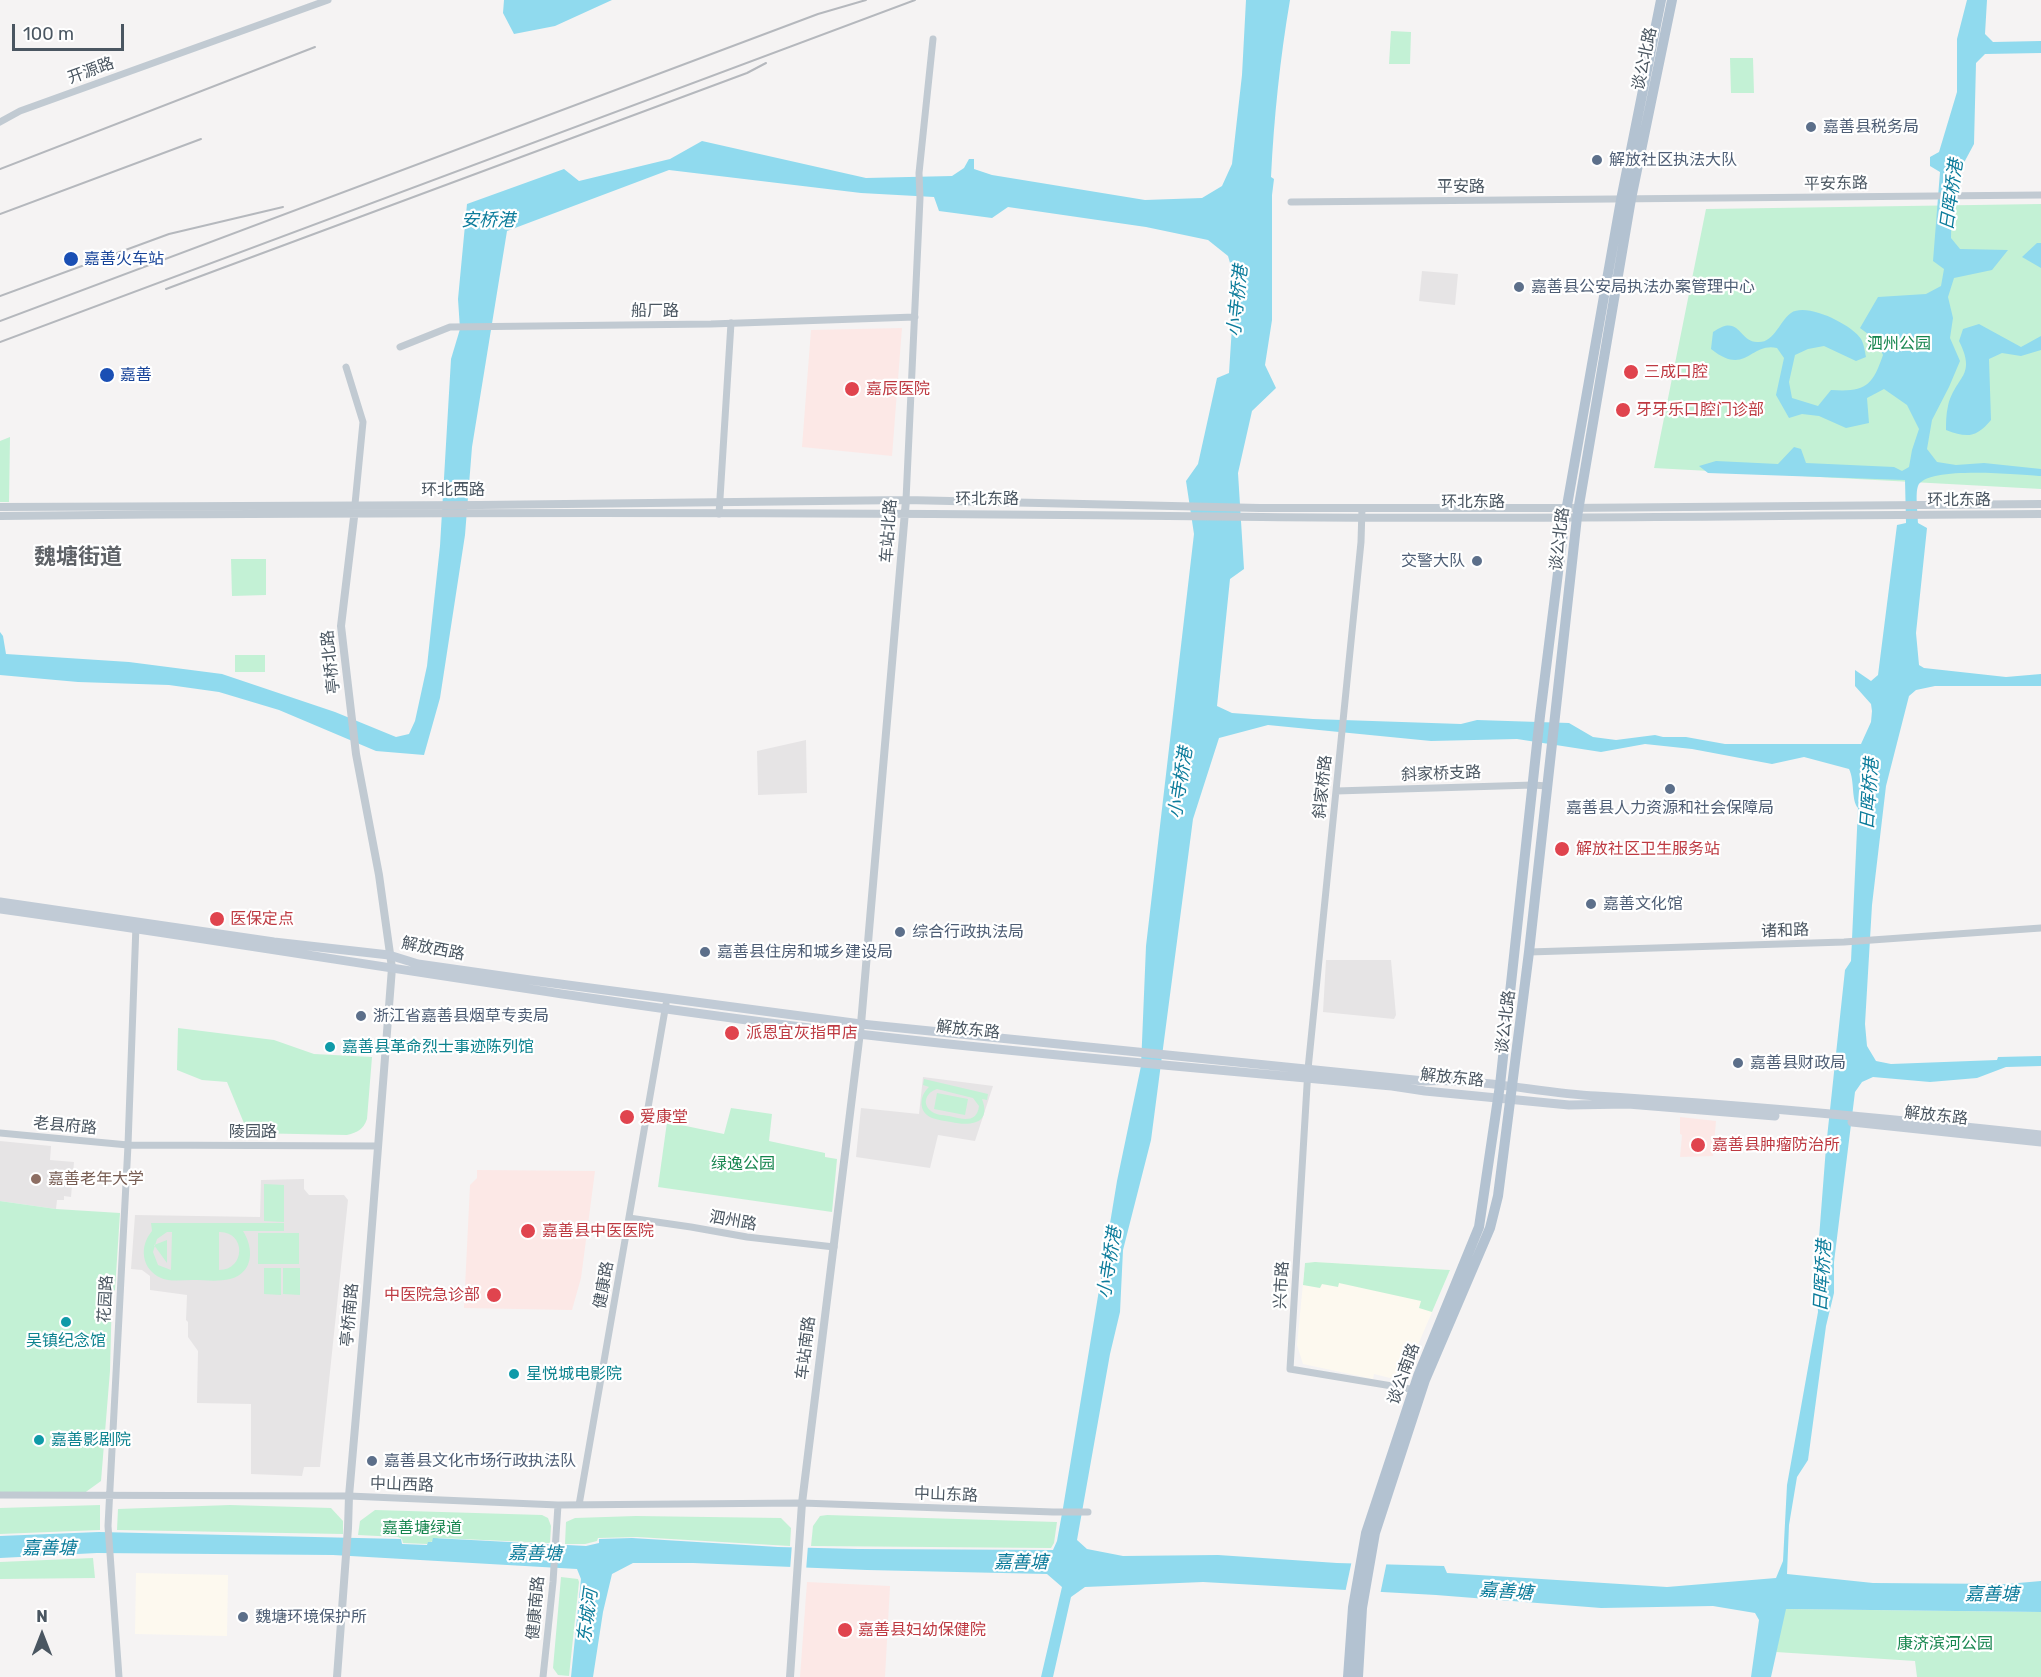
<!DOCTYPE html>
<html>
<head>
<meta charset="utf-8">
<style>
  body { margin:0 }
  #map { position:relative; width:2041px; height:1677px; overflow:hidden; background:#f5f3f3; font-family:Rubik,sans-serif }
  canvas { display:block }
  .north { position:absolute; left:12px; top:1605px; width:60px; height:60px; -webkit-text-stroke:4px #fff; paint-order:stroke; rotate:0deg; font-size:16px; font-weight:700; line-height:24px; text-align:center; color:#4a5661 }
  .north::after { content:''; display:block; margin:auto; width:21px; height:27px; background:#4a5661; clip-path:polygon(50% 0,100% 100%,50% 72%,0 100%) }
  .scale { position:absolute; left:12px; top:24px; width:112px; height:27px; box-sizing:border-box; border:3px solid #4a5661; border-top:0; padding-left:8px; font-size:18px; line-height:21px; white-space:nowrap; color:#4a5661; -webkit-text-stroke:4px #fff; paint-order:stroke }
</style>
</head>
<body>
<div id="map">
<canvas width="2041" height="1677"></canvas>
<div class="north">N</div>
<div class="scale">100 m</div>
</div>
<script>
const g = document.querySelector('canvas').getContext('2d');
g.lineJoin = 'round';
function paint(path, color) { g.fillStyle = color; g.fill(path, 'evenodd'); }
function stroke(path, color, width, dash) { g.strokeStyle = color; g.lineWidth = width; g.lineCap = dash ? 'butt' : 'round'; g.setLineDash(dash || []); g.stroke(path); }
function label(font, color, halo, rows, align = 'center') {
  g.font = font + ' Rubik,"Noto Sans SC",sans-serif'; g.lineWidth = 4.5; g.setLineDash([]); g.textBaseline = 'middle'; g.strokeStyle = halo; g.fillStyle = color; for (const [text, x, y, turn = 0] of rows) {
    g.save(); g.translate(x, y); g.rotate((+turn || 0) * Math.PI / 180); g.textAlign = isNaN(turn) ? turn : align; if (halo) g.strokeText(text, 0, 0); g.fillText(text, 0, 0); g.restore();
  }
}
paint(new Path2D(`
  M 1315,1262 L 1450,1270 L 1406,1373 L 1390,1378 L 1374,1374 L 1373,1379 L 1303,1364 L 1297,1345 L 1305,1263 Z
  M 136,1573 L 228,1575 L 227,1636 L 135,1634 Z`), '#fdf9ef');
paint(new Path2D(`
  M 1422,271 L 1458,274 L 1455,305 L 1419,301 Z
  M 806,740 L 807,793 L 758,795 L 757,751 Z
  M 1326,960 L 1391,960 L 1396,1015 L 1394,1019 L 1323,1012 Z
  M 923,1077 L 993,1086 L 975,1141 L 938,1135 L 930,1168 L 856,1157 L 861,1108 L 919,1114 Z
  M 0,1141 L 51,1146 L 50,1160 L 74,1162 L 71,1197 L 64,1196 L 64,1200 L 57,1200 L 56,1209 L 0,1201 Z
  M 304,1179 L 304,1189 L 309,1195 L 344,1195 L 348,1200 L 320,1467 L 304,1467 L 302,1476 L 251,1474 L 251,1404 L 197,1403 L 198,1351 L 188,1337 L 188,1322 L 186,1320 L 187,1295 L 150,1290 L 150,1276 L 142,1270 L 131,1269 L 135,1215 L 260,1217 L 261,1180 Z`), '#e6e4e5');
paint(new Path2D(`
  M 902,328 L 892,456 L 802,447 L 811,330 Z
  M 1680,1117 L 1716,1121 L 1713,1156 L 1680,1157 L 1682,1135 L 1680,1134 Z
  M 477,1170 L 595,1171 L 581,1278 L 572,1310 L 464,1308 L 470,1185 L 477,1178 Z
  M 807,1582 L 890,1586 L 885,1677 L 800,1677 Z`), '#fce8e6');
paint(new Path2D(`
  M 1391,31 L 1411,32 L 1410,64 L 1389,64 Z
  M 1730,58 L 1753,58 L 1754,93 L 1731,93 Z
  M 2041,204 L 2041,489 L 1654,468 L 1706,209 Z
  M 10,437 L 9,502 L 0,502 L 0,441 Z
  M 231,559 L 266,559 L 266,595 L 232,596 Z
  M 235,655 L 265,655 L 265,672 L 235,672 Z
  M 178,1028 L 274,1040 L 314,1054 L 372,1057 L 367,1119 C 363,1130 358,1132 347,1135 L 248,1133 L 227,1082 L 202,1080 L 177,1070 Z
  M 924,1079 L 988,1094 L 987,1100 L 982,1099 C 992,1125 969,1126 951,1122 C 945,1121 938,1120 932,1118 C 918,1112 919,1096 929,1087 L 923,1085 ZM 937,1089 L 973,1098 L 979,1106 C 977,1124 962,1119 949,1116 C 943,1115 935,1115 931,1111 C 921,1103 927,1092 937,1089 Z
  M 937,1093 L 968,1099 L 965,1115 L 934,1109 Z
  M 731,1108 L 772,1114 L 769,1141 L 825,1153 L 825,1157 L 837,1159 L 832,1212 L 658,1187 L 667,1122 L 724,1134 Z
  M 264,1184 L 284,1185 L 284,1222 L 264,1221 Z
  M 0,1201 L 56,1209 L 120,1213 L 115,1290 L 112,1292 L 110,1371 L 101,1481 L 83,1494 L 0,1493 Z
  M 151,1223 L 284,1223 L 284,1231 L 243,1231 C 254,1248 254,1273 230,1279 C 218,1282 204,1280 193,1280 C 182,1280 170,1282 161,1278 C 141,1269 139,1246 152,1231 ZM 167,1232 L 172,1232 L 171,1270 L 158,1265 L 153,1252 L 157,1239 ZM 219,1232 C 246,1231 246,1270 219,1270 Z
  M 258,1233 L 299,1233 L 299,1264 L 258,1264 Z
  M 167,1240 L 167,1263 L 154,1245 Z
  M 1315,1262 L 1450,1270 L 1432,1312 L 1419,1308 L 1421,1301 L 1339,1283 L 1338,1287 L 1322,1284 L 1320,1288 L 1303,1285 L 1305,1263 Z
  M 264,1268 L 281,1268 L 281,1295 L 264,1294 Z
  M 283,1268 L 300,1268 L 300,1295 L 283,1294 Z
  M 100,1505 L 100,1530 L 0,1534 L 0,1508 Z
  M 230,1505 L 331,1508 L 343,1521 L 343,1534 L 117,1530 L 118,1509 Z
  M 375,1510 L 542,1515 L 548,1518 L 551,1526 L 550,1543 L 439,1538 L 427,1544 L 403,1543 L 402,1539 L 398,1537 L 358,1535 L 360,1521 Z
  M 827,1515 L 1057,1522 L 1054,1543 L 1051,1548 L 811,1546 L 813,1526 L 820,1516 Z
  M 636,1516 L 781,1518 L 791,1528 L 790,1546 L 637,1537 L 598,1538 L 597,1541 L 585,1544 L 565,1544 L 566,1522 L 575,1518 Z
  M 93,1558 L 95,1578 L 0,1579 L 0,1562 Z
  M 561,1577 L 578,1579 L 579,1582 L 569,1676 L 558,1675 L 553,1668 Z
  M 1785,1609 L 2041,1612 L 2041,1677 L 1917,1677 L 1915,1661 L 1776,1652 Z`), '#c3f1d5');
paint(new Path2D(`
  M 504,0 L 612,0 L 555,26 L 514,34 L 503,13 Z
  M 1246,0 L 1290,0 C 1280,59 1274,117 1271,177 L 1274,179 L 1272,195 L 1272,320 L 1265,365 L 1276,388 L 1252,411 L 1238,473 L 1244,569 L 1230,579 L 1217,706 L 1232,713 L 1313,719 L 1461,724 L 1477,720 L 1569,723 L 1593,737 L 1616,740 L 1655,735 L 1663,737 L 1686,737 L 1725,744 L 1861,744 L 1871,722 L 1872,711 L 1871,704 L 1855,686 L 1855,670 L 1871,681 L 1878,675 L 1897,525 L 1906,523 L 1905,480 L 1708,473 L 1699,466 L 1716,461 L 1778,464 L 1794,447 L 1801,449 L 1806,463 L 1894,467 L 1902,471 L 1909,467 L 1912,450 L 1919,429 L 1907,405 L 1884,389 L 1867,398 L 1869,423 L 1846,428 L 1819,416 L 1802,414 L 1789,418 L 1776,395 L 1784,358 L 1777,348 C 1750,342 1746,377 1711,349 L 1713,332 C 1740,313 1738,341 1757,342 C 1774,344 1780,320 1791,313 C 1807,302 1852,325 1861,339 C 1864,344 1865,352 1866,357 L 1856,361 L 1824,346 L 1808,349 L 1795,355 L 1789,382 L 1792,398 L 1818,406 L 1831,390 C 1865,392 1872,387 1883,355 L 1876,340 L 1860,328 L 1878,297 L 1926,294 L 1941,286 L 1944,269 L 1933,261 L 1940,172 L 1930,166 L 1930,157 L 1939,152 L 1957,92 L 1957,39 L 1967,0 L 1987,0 L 1985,34 L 1993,42 L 2041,41 L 2041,53 L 1985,54 L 1976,63 L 1974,144 L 1952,185 L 1951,238 L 1960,249 L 2008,250 L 1992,270 L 1954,278 L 1948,297 L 1953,318 L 1950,338 L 1960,361 L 1949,387 L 1932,420 L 1927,449 L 1937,462 L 1956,465 L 1984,463 L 2041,469 L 2041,476 C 2022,475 1926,465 1918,486 C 1915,494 1918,514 1918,523 L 1927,528 L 1916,633 L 1919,665 L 1924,668 L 2006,677 L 2041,674 L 2041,686 L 1935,686 L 1916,690 L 1909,696 L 1886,786 L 1872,905 L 1865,1024 L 1867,1046 L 1876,1061 L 1891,1064 L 1997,1060 L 1998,1057 L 2041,1056 L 2041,1066 L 2006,1067 L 1977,1078 L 1930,1082 L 1873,1077 L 1862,1082 L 1855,1092 L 1834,1262 L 1834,1293 L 1826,1326 L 1808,1460 L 1797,1477 L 1789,1525 L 1787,1574 L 1873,1583 L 2007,1584 L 2041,1581 L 2041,1612 L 1786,1609 L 1771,1677 L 1751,1677 L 1759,1620 L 1755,1613 L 1713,1606 L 1601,1608 L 1436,1595 L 1203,1582 L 1085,1587 L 1071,1597 L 1053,1677 L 1041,1677 L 1062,1587 L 1047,1574 L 867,1570 L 693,1563 L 633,1563 L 612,1574 L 603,1612 L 593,1677 L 571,1677 L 581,1579 L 577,1569 L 333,1555 L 97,1553 L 0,1558 L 0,1536 L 99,1532 L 401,1539 L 402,1544 L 427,1545 L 428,1542 L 432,1542 L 433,1538 L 586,1546 L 599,1543 L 599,1539 L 632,1538 L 778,1547 L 858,1549 L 1053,1550 L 1057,1541 L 1063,1508 L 1117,1181 L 1141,1066 L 1146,946 L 1194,534 L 1186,481 L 1198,464 L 1217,378 L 1229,373 L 1235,280 L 1228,256 L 1208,240 L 1146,227 L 1008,207 L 992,218 L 939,211 L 934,197 L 861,193 L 669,170 L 507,231 L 472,447 L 465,535 L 440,698 L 424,755 L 376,751 L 279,710 L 219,692 L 169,685 L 78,682 L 0,675 L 0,632 L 3,636 L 6,654 L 129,662 L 222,674 L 335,712 L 396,737 L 409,734 L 415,721 L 427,666 L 440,546 L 451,359 L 460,329 L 458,299 L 467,204 L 564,169 L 579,181 L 670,159 L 702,141 L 866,178 L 952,176 L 964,168 L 969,159 L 974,159 L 974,169 L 992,175 L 1145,200 L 1202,198 L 1222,186 L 1232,164 L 1242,75 ZM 1268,725 L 1431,741 L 1517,739 L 1601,752 L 1645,744 L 1692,749 L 1772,764 L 1804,757 L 1849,769 C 1855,781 1851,800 1858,808 L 1851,961 L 1845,970 L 1826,1147 L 1816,1277 L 1818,1312 L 1787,1485 L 1783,1561 L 1776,1578 L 1667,1587 L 1447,1573 L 1444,1566 L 1337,1563 L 1218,1555 L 1123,1556 L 1087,1549 L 1077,1540 L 1110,1354 L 1120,1312 L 1123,1250 L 1151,1140 L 1193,819 L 1219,738 Z
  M 2037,243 L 2041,243 L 2041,268 L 2022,257 Z
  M 1979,324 L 2021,347 L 2041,336 L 2041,350 L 2021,356 L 2002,353 L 1989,359 L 1991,420 C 1976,438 1967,438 1946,430 C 1946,423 1946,414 1948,406 C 1956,375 1977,377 1959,341 L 1963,329 Z`), '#90daee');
paint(new Path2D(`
  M 792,1544 L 808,1545 L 806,1571 L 790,1570 Z
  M 1352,1560 L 1387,1561 L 1380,1595 L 1345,1593 Z`), '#f5f3f3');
stroke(new Path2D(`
  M 0,122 L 20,111 L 328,0
  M 1291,202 L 2041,195
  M 400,347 L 450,327 L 711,324 L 915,317
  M 346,367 L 363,422 L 355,504
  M 906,500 L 920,198 L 919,173 L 933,39
  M 1362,508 L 1361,542 L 1308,1069 L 1290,1369 L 1416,1390
  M 719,514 L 731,323
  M 1336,791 L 1533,785 L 1547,786
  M 1529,952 L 1844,942 L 2041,928
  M 0,1133 L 128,1145 L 378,1146
  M 629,1218 L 691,1227 L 747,1237 L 834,1247
  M 0,1495 L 349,1496 L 558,1505 L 802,1503 L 1053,1512 L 1088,1512
  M 579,1505 L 666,1004
  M 119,1677 L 108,1526 L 128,1145 L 136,925
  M 543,1677 L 553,1582 L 558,1505`), '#c1cad2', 7);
stroke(new Path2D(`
  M 0,507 L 480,505 L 906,500 L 1260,508 L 1567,508 L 2041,504
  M 0,516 C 420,512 841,512 1262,517 C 1521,520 1781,515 2041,514
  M 337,1677 L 348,1528 L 349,1496 L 366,1301 L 392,968 L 379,875 L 356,754 L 341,626 L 355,509
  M 790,1677 L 802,1503 L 861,1024 L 906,500`), '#c1cad2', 8);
stroke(new Path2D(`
  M 0,902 L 274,942 L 389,955 L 418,964 L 530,980 L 861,1024 L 1424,1081 C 1482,1078 1539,1093 1596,1096 C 1745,1105 1893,1119 2041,1135
  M 0,909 C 286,949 571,1000 858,1034 C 1036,1055 1214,1069 1392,1086 L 1425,1091 L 1569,1105 L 1628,1104 L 1775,1116
  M 1852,1122 L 2041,1142`), '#c1cbd6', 9);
stroke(new Path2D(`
  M 1348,1677 L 1353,1607 L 1366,1533 L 1418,1376 L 1479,1227 L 1500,1085 L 1540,716 L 1565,517 L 1621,200 L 1661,0
  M 1358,1677 L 1362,1608 L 1375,1533 L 1425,1380 L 1490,1228 L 1498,1196 L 1529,952 L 1577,517 L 1631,199 L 1672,0`), '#b3c2d1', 10);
stroke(new Path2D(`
  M 0,169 L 315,47
  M 0,214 L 201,139
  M 166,289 L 747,73 L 766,63
  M 0,296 L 169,234 L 283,207
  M 0,321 L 818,14 L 866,0
  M 0,342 L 915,0`), '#b5b8bd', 2);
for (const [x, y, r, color] of [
  [1811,127,6,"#5c6f8a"],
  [1597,160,6,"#5c6f8a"],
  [71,259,8,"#1a4fb4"],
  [1519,287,6,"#5c6f8a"],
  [1631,372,8,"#e0444e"],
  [107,375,8,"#1a4fb4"],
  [852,389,8,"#e0444e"],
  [1623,410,8,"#e0444e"],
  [1477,561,6,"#5c6f8a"],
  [1670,789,6,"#5c6f8a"],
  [1562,849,8,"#e0444e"],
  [1591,904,6,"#5c6f8a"],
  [217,919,8,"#e0444e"],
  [900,932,6,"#5c6f8a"],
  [705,952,6,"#5c6f8a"],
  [361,1016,6,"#5c6f8a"],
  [732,1033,8,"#e0444e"],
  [330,1047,6,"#0f9aa8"],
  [1738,1063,6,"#5c6f8a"],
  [627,1117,8,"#e0444e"],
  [1698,1145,8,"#e0444e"],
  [36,1179,6,"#8d6e63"],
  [528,1231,8,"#e0444e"],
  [494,1295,8,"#e0444e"],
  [66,1322,6,"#0f9aa8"],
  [514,1374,6,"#0f9aa8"],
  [39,1440,6,"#0f9aa8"],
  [372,1461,6,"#5c6f8a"],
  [243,1617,6,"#5c6f8a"],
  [845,1630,8,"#e0444e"]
]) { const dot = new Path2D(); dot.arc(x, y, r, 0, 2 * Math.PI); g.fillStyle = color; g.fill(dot); stroke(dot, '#fff', 2); }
label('16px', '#4a5661', '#fff', [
  ["谈公北路",1645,59,-78],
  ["开源路",91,71,-20],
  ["平安东路",1836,184,-1],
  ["平安路",1461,187],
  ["船厂路",655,311],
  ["环北西路",453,490],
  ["环北东路",987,499],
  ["环北东路",1959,500],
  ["环北东路",1473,502],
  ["车站北路",889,531,-86],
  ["谈公北路",1560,539,-83],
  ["亭桥北路",331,662,-96],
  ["斜家桥支路",1441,774,-2],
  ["斜家桥路",1323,787,-84],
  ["诸和路",1785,931,-2],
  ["解放西路",433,949,11],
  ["谈公北路",1506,1022,-83],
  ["解放东路",968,1030,6],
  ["解放东路",1452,1078,6],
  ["解放东路",1936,1116,6],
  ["老县府路",65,1126,5],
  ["陵园路",253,1132],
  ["泗州路",733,1221,10],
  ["健康路",604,1285,-80],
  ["兴市路",1282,1285,-87],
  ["花园路",106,1299,-87],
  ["亭桥南路",350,1315,-85],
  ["车站南路",806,1348,-83],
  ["谈公南路",1404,1374,-70],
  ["中山西路",402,1485,2],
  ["中山东路",946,1495,2],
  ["健康南路",536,1608,-85]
]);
label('16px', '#4e5e75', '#fff', [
  ["嘉善县税务局",1823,127],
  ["解放社区执法大队",1609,160],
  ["嘉善县公安局执法办案管理中心",1531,287],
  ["交警大队",1465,561,"right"],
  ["嘉善县人力资源和社会保障局",1670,808,"center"],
  ["嘉善文化馆",1603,904],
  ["综合行政执法局",912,932],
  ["嘉善县住房和城乡建设局",717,952],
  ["浙江省嘉善县烟草专卖局",373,1016],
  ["嘉善县财政局",1750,1063],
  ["嘉善县文化市场行政执法队",384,1461],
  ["魏塘环境保护所",255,1617]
], 'left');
label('16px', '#164399', '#fff', [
  ["嘉善火车站",84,259],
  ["嘉善",120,375]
], 'left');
label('16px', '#17864f', '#fff', [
  ["泗州公园",1899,344],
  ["绿逸公园",743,1164],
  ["嘉善塘绿道",422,1528],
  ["康济滨河公园",1945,1644]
]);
label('16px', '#be3a42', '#fff', [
  ["三成口腔",1644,372],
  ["嘉辰医院",866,389],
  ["牙牙乐口腔门诊部",1636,410],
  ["解放社区卫生服务站",1576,849],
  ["医保定点",230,919],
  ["派恩宜灰指甲店",746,1033],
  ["爱康堂",640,1117],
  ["嘉善县肿瘤防治所",1712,1145],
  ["嘉善县中医医院",542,1231],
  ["中医院急诊部",480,1295,"right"],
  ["嘉善县妇幼保健院",858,1630]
], 'left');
label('16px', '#0d838f', '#fff', [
  ["嘉善县革命烈士事迹陈列馆",342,1047],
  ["吴镇纪念馆",66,1341,"center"],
  ["星悦城电影院",526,1374],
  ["嘉善影剧院",51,1440]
], 'left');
label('16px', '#785e54', '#fff', [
  ["嘉善老年大学",48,1179]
], 'left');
label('italic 18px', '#0c7c9b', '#fff', [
  ["日晖桥港",1952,195,-82],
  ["安桥港",488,221],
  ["小寺桥港",1238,301,-84],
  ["小寺桥港",1181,783,-81],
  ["日晖桥港",1870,794,-86],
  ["小寺桥港",1110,1263,-81],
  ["日晖桥港",1823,1276,-87],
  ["嘉善塘",49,1549],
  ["嘉善塘",535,1554,1],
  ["嘉善塘",1021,1563],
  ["嘉善塘",1506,1592,4],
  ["嘉善塘",1992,1595],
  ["东城河",588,1616,-82]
]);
label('bold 22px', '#5f6368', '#fff', [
  ["魏塘街道",78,558]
]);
</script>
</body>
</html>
